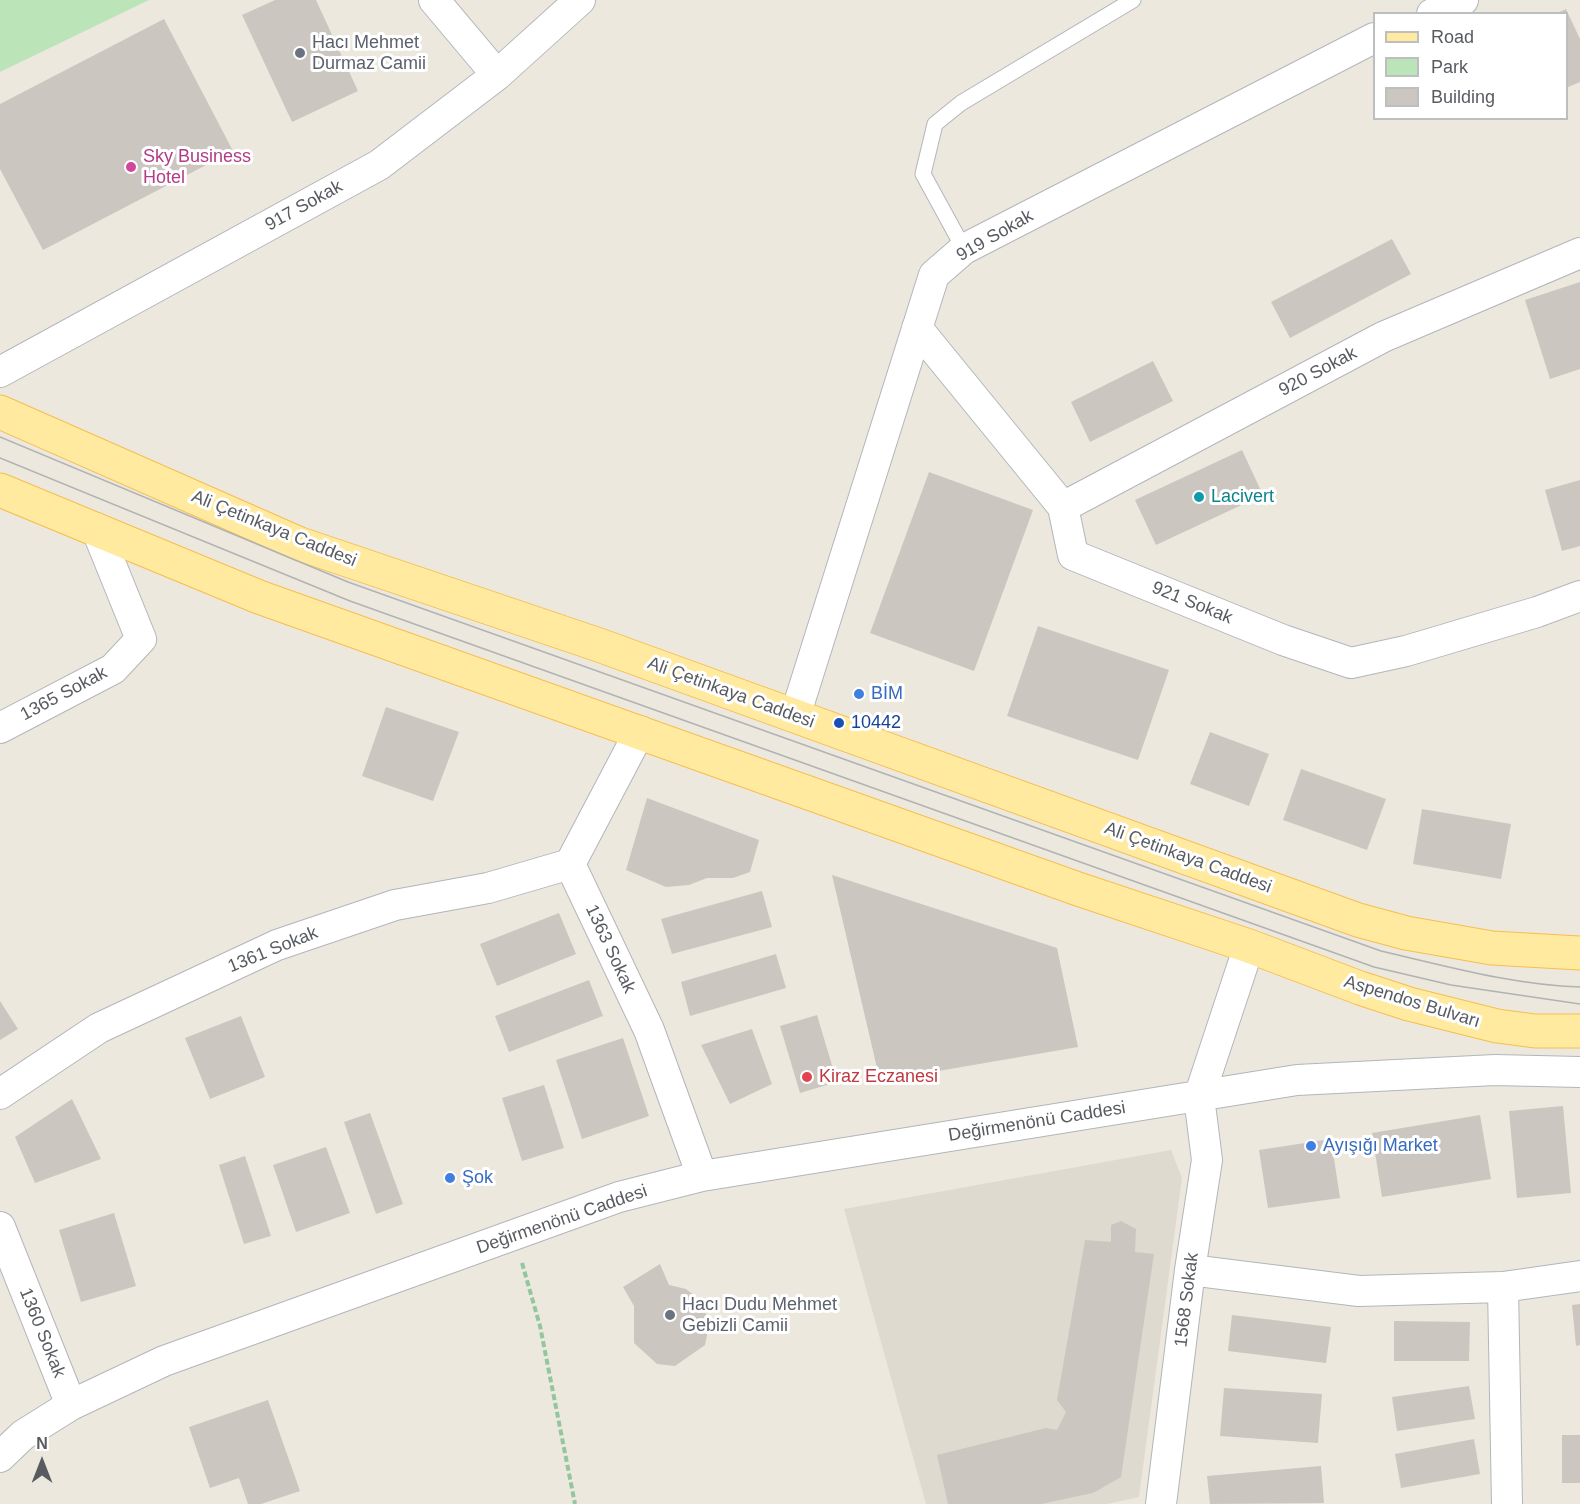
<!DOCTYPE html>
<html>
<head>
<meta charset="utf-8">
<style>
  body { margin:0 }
  #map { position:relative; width:1580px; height:1504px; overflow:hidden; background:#ece8de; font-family:Arial,sans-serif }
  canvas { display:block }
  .legend { position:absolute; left:1373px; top:12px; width:195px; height:108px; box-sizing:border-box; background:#fff; border:2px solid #bcbec0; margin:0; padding:8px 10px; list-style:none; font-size:18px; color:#585c61 }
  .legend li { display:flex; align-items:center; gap:12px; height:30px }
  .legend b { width:30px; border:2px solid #bcbec0 }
  .north { position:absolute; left:12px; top:1432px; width:60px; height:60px; -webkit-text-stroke:4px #fff; paint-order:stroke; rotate:0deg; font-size:16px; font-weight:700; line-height:24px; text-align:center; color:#585c61 }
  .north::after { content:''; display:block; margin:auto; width:21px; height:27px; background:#585c61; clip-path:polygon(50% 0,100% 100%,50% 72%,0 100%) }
</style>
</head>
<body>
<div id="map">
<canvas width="1580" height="1504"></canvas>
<ul class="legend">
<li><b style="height:8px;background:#ffeaa0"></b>Road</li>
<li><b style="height:16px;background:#bbe5b9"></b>Park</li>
<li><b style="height:16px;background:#ccc6c0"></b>Building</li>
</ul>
<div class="north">N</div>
</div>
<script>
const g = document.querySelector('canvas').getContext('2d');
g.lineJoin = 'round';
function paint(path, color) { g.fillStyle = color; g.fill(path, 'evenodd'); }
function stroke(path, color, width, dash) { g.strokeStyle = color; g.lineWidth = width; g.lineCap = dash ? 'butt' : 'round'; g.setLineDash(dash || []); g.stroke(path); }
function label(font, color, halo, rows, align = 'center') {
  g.font = font + ' Arial,sans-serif'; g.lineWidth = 6; g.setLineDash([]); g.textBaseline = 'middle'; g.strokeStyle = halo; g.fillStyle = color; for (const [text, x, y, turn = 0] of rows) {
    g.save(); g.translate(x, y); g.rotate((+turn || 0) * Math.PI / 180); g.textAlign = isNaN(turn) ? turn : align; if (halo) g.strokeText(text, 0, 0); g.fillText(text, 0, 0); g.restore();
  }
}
paint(new Path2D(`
  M 1171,1150 L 1182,1178 L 1139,1497 L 1107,1504 L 926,1504 L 844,1209 Z`), '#dedacf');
paint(new Path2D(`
  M 0,0 L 149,0 L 0,72 Z`), '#bbe5b9');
paint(new Path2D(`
  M 275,0 L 316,0 L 358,91 L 292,122 L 242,15 Z
  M 1566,9 L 1580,39 L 1580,82 L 1566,88 L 1566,14 L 1555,14 Z
  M 164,19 L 233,151 L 43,250 L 0,169 L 0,104 Z
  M 1392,239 L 1411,274 L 1290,338 L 1271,302 Z
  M 1580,282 L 1580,369 L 1550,379 L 1525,300 Z
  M 1153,361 L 1173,401 L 1090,442 L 1071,402 Z
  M 1242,450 L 1263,495 L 1156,545 L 1135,500 Z
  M 929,472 L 1033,510 L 974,671 L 870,633 Z
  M 1580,480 L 1580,546 L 1562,551 L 1545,490 Z
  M 1038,626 L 1169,670 L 1138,760 L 1007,716 Z
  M 386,707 L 459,732 L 433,801 L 362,776 Z
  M 1210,732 L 1269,754 L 1249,806 L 1190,784 Z
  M 1301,769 L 1386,799 L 1367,850 L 1283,820 Z
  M 647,798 L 759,840 L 750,872 L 733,878 L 707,878 L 689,885 L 666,887 L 626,870 Z
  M 1422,809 L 1511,824 L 1501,879 L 1413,864 Z
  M 832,875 L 1057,948 L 1078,1047 L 880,1081 Z
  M 762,891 L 772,927 L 672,954 L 661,919 Z
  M 559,913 L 576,954 L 497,986 L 480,944 Z
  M 776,954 L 786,988 L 690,1016 L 681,982 Z
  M 589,980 L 603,1016 L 509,1052 L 495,1016 Z
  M 0,1001 L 18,1029 L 0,1040 Z
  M 817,1015 L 837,1082 L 800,1093 L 780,1026 Z
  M 241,1016 L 265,1077 L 210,1099 L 185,1038 Z
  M 752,1029 L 772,1084 L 730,1104 L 701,1045 Z
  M 623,1038 L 649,1116 L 582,1139 L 556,1060 Z
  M 544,1085 L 564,1148 L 522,1161 L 502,1098 Z
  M 72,1099 L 101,1159 L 35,1183 L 15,1137 Z
  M 1563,1106 L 1571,1193 L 1517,1198 L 1509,1111 Z
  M 370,1113 L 403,1204 L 376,1214 L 344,1122 Z
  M 1480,1115 L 1491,1179 L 1382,1197 L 1372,1133 Z
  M 1331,1139 L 1340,1198 L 1268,1208 L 1259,1150 Z
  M 326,1147 L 350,1213 L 296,1232 L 273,1165 Z
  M 245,1156 L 271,1236 L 244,1244 L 219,1165 Z
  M 114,1213 L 136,1286 L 81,1302 L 59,1230 Z
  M 1121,1221 L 1136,1229 L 1135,1252 L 1154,1254 L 1121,1477 L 1093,1493 L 1041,1504 L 948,1504 L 937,1455 L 1046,1428 L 1057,1430 L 1066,1412 L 1057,1400 L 1085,1240 L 1111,1242 L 1111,1225 Z
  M 660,1264 L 669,1285 L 686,1289 L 702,1301 L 709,1325 L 705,1345 L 675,1366 L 657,1364 L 634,1343 L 634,1306 L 623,1287 Z
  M 1580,1304 L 1580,1345 L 1576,1346 L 1572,1305 Z
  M 1232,1315 L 1331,1327 L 1326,1363 L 1228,1351 Z
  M 1394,1321 L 1470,1322 L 1469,1361 L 1394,1361 Z
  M 1469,1386 L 1475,1419 L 1397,1431 L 1392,1397 Z
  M 1224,1388 L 1322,1394 L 1318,1443 L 1220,1436 Z
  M 268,1400 L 300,1491 L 261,1504 L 248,1504 L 239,1478 L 210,1488 L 189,1427 Z
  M 1562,1435 L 1580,1435 L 1580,1483 L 1562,1483 Z
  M 1474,1439 L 1480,1474 L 1401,1488 L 1395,1454 Z
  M 1321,1466 L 1324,1503 L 1210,1504 L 1207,1476 Z`), '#ccc6c0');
const service = new Path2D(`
  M 964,249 L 923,174 L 935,124 L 961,103 L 1133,0`);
const minor = new Path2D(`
  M 434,0 L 497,75
  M 1432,14 L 1463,0
  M 917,328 L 1063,507 L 1073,555 L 1283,640 L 1351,663 L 1406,651 L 1537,612 L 1580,596
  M 0,372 L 379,165 L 497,75 L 580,0
  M 1063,507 L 1383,337 L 1580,253
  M 795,716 L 934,275 L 964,249 L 1374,38
  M 0,728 L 113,669 L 141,639 L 96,528
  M 640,731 L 570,864 L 649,1030 L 702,1176
  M 0,1094 L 99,1028 L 277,945 L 395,905 L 488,888 L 570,864
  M 0,1227 L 71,1405
  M 1190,1270 L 1359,1291 L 1503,1287 L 1580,1276
  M 1503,1287 L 1507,1504
  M 0,1457 L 23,1435 L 71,1405 L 164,1361 L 619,1197 L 702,1176 L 1297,1080 L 1495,1070 L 1580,1072
  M 1161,1504 L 1190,1270 L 1207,1160 L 1199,1097 L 1249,946`);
const primary = new Path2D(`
  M 0,412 L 300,544 L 599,645 L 1358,920 L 1406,933 L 1492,948 L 1580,953
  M 0,490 L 259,597 L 1078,889 L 1249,946 L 1360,988 L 1409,1004 L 1497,1026 L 1535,1031 L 1580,1031`);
stroke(service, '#b2b6ba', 17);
stroke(minor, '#b2b6ba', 32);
stroke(primary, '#f7be4c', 35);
stroke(new Path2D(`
  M 522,1263 L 540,1326 L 575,1504`), '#92c79e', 4, [6, 3]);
stroke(service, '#fff', 15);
stroke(minor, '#fff', 30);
stroke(primary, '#ffeaa0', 33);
stroke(new Path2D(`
  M 0,437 L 348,582 L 1381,951 C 1446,966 1513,985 1580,987
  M 0,458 L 350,601 L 1374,967 L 1451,985 L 1580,1004`), '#b1b2b2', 1.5);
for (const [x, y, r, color] of [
  [300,53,6,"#6b7280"],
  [131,167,6,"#d1479c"],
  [1199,497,6,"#0f9aa8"],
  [859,694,6,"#3f7fe0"],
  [839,723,6,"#1a4fb4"],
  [807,1077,6,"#e0444e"],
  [1311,1146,6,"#3f7fe0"],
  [450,1178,6,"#3f7fe0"],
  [670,1315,6,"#6b7280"]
]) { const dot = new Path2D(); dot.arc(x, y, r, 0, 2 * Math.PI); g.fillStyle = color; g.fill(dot); stroke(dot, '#fff', 2); }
label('18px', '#5b616d', '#fff', [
  ["Hacı Mehmet",312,43],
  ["Durmaz Camii",312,64],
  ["Hacı Dudu Mehmet",682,1305],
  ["Gebizli Camii",682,1326]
], 'left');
label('18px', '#b23c85', '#fff', [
  ["Sky Business",143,157],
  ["Hotel",143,178]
], 'left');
label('18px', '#585c61', '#fff', [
  ["917 Sokak",304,206,-29],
  ["919 Sokak",995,236,-30],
  ["920 Sokak",1318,372,-28],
  ["Ali Çetinkaya Caddesi",274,529,22],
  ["921 Sokak",1192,603,22],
  ["Ali Çetinkaya Caddesi",731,693,20],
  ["1365 Sokak",64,694,-28],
  ["Ali Çetinkaya Caddesi",1188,858,20],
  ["1363 Sokak",610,949,65],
  ["1361 Sokak",273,950,-22],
  ["Aspendos Bulvarı",1412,1002,17],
  ["Değirmenönü Caddesi",1037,1122,-9],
  ["Değirmenönü Caddesi",562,1220,-19],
  ["1568 Sokak",1187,1300,-83],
  ["1360 Sokak",42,1333,68]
]);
label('18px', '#0d838f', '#fff', [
  ["Lacivert",1211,497]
], 'left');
label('18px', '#366cbe', '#fff', [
  ["BİM",871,694],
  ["Ayışığı Market",1323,1146],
  ["Şok",462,1178]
], 'left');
label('18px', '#164399', '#fff', [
  ["10442",851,723]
], 'left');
label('18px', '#be3a42', '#fff', [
  ["Kiraz Eczanesi",819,1077]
], 'left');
</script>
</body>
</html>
